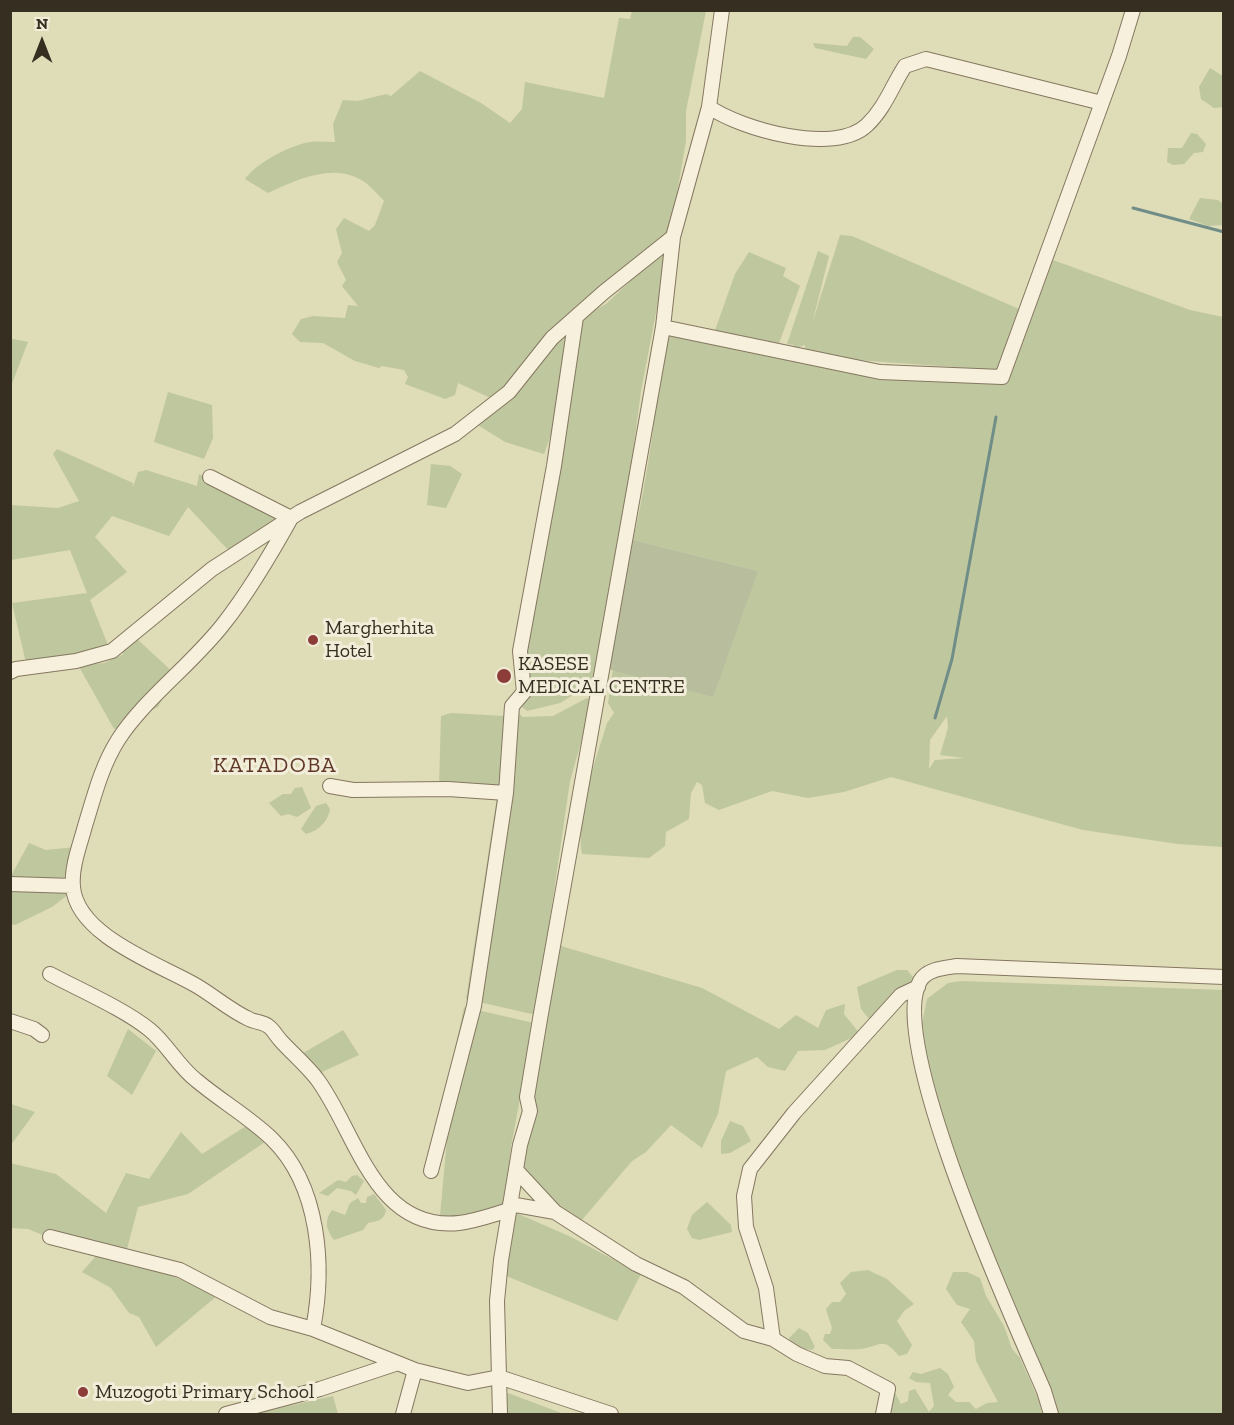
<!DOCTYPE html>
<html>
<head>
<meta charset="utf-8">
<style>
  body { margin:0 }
  #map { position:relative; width:1234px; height:1425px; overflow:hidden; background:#eae3ca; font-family:"Zilla Slab",serif }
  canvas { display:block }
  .frame { position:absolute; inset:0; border:12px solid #372e22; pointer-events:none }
  .north { position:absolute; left:12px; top:12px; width:60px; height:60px; -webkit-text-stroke:4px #f2edd9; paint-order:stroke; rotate:0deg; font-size:16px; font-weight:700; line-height:24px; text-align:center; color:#372e22 }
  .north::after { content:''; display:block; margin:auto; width:21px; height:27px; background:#372e22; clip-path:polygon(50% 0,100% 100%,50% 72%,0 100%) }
</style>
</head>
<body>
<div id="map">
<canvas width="1234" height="1425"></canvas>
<div class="frame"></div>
<div class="north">N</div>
</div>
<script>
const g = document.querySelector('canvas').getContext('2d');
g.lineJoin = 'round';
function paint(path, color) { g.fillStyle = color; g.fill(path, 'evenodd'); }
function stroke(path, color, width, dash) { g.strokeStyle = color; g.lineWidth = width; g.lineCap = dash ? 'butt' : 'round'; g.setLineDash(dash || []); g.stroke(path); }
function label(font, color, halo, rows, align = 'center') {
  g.font = font + ' "Zilla Slab",serif'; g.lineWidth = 6; g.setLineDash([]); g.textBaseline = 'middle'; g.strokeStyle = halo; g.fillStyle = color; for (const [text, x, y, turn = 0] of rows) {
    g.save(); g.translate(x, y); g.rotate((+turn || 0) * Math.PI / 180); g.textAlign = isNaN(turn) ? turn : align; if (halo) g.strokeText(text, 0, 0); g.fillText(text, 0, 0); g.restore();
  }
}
paint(new Path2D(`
  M 10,11 L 1223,11 L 1223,1414 L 11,1414 Z`), '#dfdcb8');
paint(new Path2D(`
  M 632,11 L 706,11 L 686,111 L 686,141 L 670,234 L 495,400 L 458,383 L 455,395 L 445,399 L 405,384 L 408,377 L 404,370 L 382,366 L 379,368 L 355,361 L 323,343 L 300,342 L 292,334 L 301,319 L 313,316 L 345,318 L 348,305 L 358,306 L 342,286 L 346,280 L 337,262 L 342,253 L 336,229 L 344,218 L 369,231 L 375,225 L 384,201 C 378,195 371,186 363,181 C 333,162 296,180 268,193 L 245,179 C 256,163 292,144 311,142 C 319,141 327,142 335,142 L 333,124 L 343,100 L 358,101 L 386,94 L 391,96 L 420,71 L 481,103 L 510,123 L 522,109 L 525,82 L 604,98 L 619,18 L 630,19 Z
  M 853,37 L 860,37 L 874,49 L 866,59 L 815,48 L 813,43 L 847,46 Z
  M 1210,68 L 1223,76 L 1223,107 L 1214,108 L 1201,99 L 1199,87 Z
  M 1191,133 L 1197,134 L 1206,144 L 1203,152 L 1194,153 L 1184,164 L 1173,165 L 1167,162 L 1168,148 L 1182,148 Z
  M 1200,198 L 1218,200 L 1223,204 L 1223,225 L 1208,226 L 1189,219 Z
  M 840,235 L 852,236 L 1019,309 L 999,368 L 997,370 L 827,358 L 805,352 L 805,345 L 794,349 L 794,345 L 787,344 L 818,251 L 829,256 L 812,324 Z
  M 669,245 L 641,391 L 628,490 L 594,682 L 560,703 L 527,711 L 516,702 L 516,687 L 578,319 L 606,304 Z
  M 749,252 L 786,268 L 783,276 L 800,286 L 778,346 L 713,336 L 735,274 Z
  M 1053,260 L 1190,310 L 1223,317 L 1223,847 L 1178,844 L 1083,830 L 891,777 L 844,792 L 808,798 L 772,791 L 719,810 L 705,803 L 702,785 L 697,782 L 691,793 L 689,819 L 666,832 L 665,846 L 649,858 L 582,854 C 575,811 595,764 607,723 L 614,713 L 608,703 L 618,635 L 758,571 L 633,540 C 649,471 658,404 662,334 L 805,363 L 1008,381 ZM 947,716 L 948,728 L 940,755 L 964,758 L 935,760 L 929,769 L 930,740 Z
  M 571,325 L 554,426 L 544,454 L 505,442 L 478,425 L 513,394 Z
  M 13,339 L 28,342 L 11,386 L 11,340 Z
  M 168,392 L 212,405 L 213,438 L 204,459 L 154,442 Z
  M 57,449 L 133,483 L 133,487 L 138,472 L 146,470 L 197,486 L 199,474 L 285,519 L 231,553 L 188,507 L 169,536 L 112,516 L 95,537 L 127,572 L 90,600 L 110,650 L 26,663 L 12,603 L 87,593 L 70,550 L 11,560 L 10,505 L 58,508 L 79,501 L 53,454 Z
  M 431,464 L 450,466 L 462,474 L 446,508 L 427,505 Z
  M 136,638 L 176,675 L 158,707 L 114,729 L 78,665 L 104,663 L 124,654 L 121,652 Z
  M 587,698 L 590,699 L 591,707 L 570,781 L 536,1015 L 466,999 L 498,790 L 439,785 L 441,716 L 451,713 L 504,716 L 505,702 L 523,717 L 553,716 Z
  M 302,787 L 311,808 L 297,817 L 288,814 L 281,816 L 269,803 L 283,794 L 291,794 L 295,788 Z
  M 326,803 L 330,809 C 328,822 318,831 306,834 L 301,829 L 316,806 Z
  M 29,843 L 46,850 L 76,847 L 70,883 L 11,882 L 11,876 Z
  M 11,890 L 70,893 L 52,907 L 15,925 L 11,924 Z
  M 561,946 L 702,988 L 779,1029 L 796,1015 L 818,1028 L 826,1010 L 845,1004 L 844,1014 L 860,1034 L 825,1050 L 798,1051 L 785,1071 L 768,1067 L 757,1057 L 726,1071 L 718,1114 L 702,1148 L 671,1125 L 646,1152 L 632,1161 L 576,1227 L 559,1216 L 519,1163 Z
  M 897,970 L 907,970 L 917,982 L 876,1027 L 861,1009 L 857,987 Z
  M 961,981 L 1223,990 L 1223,1414 L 1055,1414 L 939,1125 L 921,1028 L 927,999 L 948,983 Z
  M 464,1007 L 534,1023 L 511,1147 L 504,1210 L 439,1227 L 455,1050 Z
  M 128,1029 L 156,1051 L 132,1095 L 107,1076 Z
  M 343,1030 L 359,1055 L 313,1076 L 298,1056 Z
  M 11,1104 L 35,1112 L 11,1145 L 10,1104 Z
  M 730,1121 L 743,1126 L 751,1141 L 730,1153 L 721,1154 L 721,1141 Z
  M 246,1126 L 268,1140 L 188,1194 L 138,1207 L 125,1257 L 55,1240 L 28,1229 L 11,1228 L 10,1163 L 56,1174 L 106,1213 L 126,1173 L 149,1179 L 181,1132 L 202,1154 Z
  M 357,1175 L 364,1181 L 356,1195 L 351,1191 L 337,1188 L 328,1196 L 319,1193 L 338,1180 L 346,1182 L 352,1176 Z
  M 374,1194 L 386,1210 C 384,1221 377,1221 368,1223 L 363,1230 L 334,1240 C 326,1229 324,1221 332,1210 L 345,1215 L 350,1203 L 358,1198 L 361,1203 L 366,1203 L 367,1197 Z
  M 707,1202 L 731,1225 L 732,1232 L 699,1240 L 692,1238 L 687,1229 L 692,1215 Z
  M 516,1213 L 569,1236 L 641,1274 L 617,1321 L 506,1276 Z
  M 96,1256 L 150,1267 L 218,1295 L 156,1347 L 139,1317 L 129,1313 L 111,1288 L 82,1272 Z
  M 868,1270 L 887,1279 L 914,1304 L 904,1311 L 897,1321 L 912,1345 L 907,1354 L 899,1356 C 882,1336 882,1346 861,1349 C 852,1350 841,1349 832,1349 L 823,1340 L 825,1334 L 830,1334 L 832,1328 L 826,1309 L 832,1302 L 840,1302 L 846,1294 L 840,1283 L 851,1272 Z
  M 953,1272 L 967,1272 L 980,1278 L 986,1296 L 1004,1326 L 1012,1349 L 1020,1358 L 1039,1401 L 1042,1414 L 886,1414 L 893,1389 L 901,1404 L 908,1401 L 909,1391 L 915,1389 L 929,1412 L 934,1406 L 930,1383 L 916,1382 L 909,1378 L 913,1372 L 921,1374 L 940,1368 L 948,1374 L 954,1387 L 948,1395 L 956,1402 L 969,1402 L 976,1409 L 987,1403 L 998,1402 L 976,1361 L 974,1341 L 961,1322 L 970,1309 L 957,1305 L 946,1289 Z
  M 799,1328 L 808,1333 L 815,1347 L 812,1350 L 791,1347 L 789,1338 Z
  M 508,1393 L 564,1414 L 501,1414 L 501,1394 Z
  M 333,1396 L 338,1414 L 252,1414 Z`), '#bfc79f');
paint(new Path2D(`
  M 633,540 L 758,571 L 713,697 L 608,669 Z`), '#b7bd9d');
stroke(new Path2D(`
  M 1133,208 L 1224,232
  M 935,718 L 952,659 L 996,417`), '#718d88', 3);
const street = new Path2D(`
  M 709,107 C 741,129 835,156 867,125 C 885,108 892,86 905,66 L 926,59 L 1102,103
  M 663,327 L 880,372 L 1002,377 L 1119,56 L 1133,10
  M 210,477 L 291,518 C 271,554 250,590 225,622 C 194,663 144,699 118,740 C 101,767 94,797 85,826 C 80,845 71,867 73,887 C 77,936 159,964 197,986 C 214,996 231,1011 249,1019 C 254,1022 263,1022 268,1026 C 273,1029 277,1037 281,1041 C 293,1054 306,1065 317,1079 C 356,1131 374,1232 459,1223 C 476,1221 492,1215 509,1210
  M 10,672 L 16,669 L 76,661 L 112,651 L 212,569 L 300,512 L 455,434 L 509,392 L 552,338 L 604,292 L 673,237
  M 330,786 L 353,790 L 448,789 L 506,793
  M 10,884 L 73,886
  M 50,974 C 80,990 124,1009 150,1030 C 167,1044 178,1066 196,1080 C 221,1101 249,1117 272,1139 C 320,1186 325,1267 313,1329
  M 10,1021 L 34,1029 L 42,1035
  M 431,1171 L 474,1006 L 506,793 L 512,706 L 524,692 L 520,651 L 554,466 L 576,317
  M 517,1171 L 555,1212 L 636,1264 L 684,1287 L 744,1331 L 773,1339 L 797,1354 L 825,1366 L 848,1368 L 888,1389 L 883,1414
  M 510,1204 L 555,1212
  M 50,1237 L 180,1270 L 270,1317 L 313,1329 L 415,1370 L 468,1383 L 499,1377 L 611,1414
  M 773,1339 L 766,1288 L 746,1227 L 744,1196 L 750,1169 L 794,1113 L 901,995 L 918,987
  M 226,1414 L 320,1389 L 395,1364
  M 403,1414 L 415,1370
  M 500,1414 L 497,1301 L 501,1260 L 520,1145 L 530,1111 L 527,1097 L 540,1019 L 663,327 L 673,237 L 709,107 L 722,10
  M 1051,1414 L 1044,1391 C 1014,1321 886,1043 920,981 C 927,969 944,968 957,966 L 1224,977`);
stroke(street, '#857760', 16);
stroke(street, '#f6f0dd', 14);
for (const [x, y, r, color] of [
  [313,640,6,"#8d3d37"],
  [504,676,8,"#8d3d37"],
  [83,1392,6,"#8d3d37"]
]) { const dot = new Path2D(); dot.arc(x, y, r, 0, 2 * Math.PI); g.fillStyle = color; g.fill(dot); stroke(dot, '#f2edd9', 2); }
label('20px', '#372e22', '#f2edd9', [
  ["Margherhita",325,628],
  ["Hotel",325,651],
  ["KASESE",518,664],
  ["MEDICAL CENTRE",518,687],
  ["Muzogoti Primary School",95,1392]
], 'left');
g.letterSpacing = '1.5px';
label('22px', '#5f3726', '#f2edd9', [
  ["KATADOBA",275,766]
]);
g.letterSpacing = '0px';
</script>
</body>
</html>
